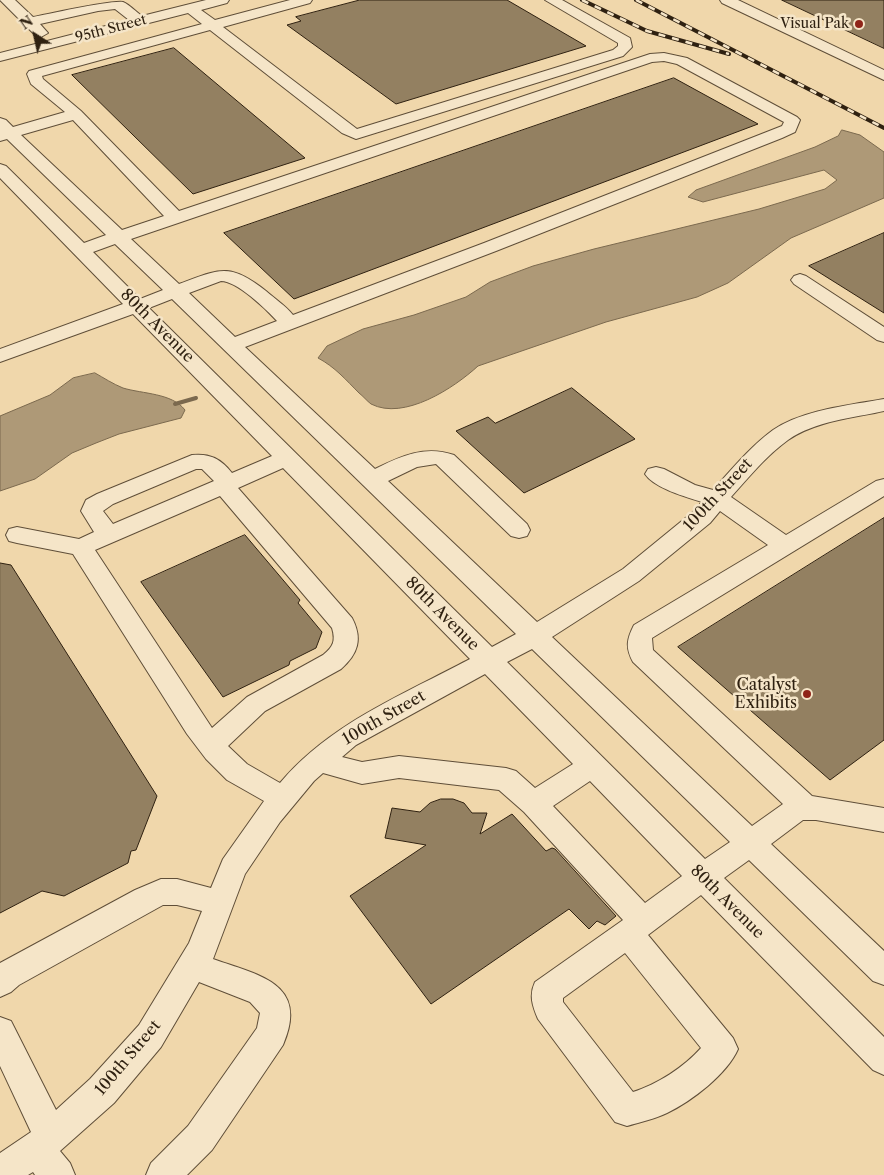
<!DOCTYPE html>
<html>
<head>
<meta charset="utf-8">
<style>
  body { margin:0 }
  #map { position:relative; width:884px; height:1175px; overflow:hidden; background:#f0d7ab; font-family:"Libre Caslon Text",serif }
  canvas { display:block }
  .north { position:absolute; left:10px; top:10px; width:50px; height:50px; -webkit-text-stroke:4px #f5e5c8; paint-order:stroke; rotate:325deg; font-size:14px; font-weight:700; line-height:20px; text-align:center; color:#2f2111 }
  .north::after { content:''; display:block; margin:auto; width:18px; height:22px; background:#2f2111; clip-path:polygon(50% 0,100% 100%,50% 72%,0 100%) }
</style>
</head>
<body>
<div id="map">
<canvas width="884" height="1175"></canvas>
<div class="north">N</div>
</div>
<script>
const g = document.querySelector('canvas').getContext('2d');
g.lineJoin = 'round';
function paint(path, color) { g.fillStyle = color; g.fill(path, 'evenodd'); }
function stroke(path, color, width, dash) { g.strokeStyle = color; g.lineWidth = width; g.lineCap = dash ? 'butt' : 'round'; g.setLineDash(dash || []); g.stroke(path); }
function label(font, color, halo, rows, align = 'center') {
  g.font = font + ' "Libre Caslon Text",serif'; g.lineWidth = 5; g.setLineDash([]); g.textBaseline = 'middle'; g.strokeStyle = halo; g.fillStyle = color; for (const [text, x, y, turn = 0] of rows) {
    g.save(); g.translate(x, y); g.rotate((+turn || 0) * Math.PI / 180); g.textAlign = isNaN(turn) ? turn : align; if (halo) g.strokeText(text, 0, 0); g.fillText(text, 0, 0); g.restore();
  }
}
const water = new Path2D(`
  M 842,130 L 860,135 L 884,152 L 884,198 L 791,238 L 728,283 L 697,297 L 606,322 L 478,366 C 454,388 404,421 371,404 C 367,401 363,396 359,393 C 346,380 335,367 318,358 L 327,346 L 363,329 L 414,315 L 466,297 L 490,282 L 533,266 L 594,249 L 759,209 L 825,189 L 837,180 L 824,170 L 703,202 L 688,197 L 696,190 L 815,147 L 838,136 Z
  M 95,373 C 104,378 113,384 123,388 C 143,394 172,393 185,410 L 181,418 L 119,434 L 96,443 L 72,453 L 35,479 L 0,491 L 0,416 L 50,395 L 73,378 Z`);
paint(water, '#ae9977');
stroke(water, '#7b694e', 1);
stroke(new Path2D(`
  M 175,404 L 196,398`), '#7b694e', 4);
const building = new Path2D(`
  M 360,0 L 507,0 L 586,46 L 396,104 L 287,25 L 301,21 L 296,17 Z
  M 782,0 L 884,0 L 884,48 Z
  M 174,48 L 305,158 L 193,194 L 72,75 Z
  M 674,78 L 758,124 L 294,299 L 224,233 Z
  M 884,233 L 884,313 L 809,266 Z
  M 572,388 L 635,439 L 524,493 L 456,431 L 488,417 L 495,423 Z
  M 884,518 L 884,740 L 830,780 L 678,647 Z
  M 245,535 L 300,600 L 298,603 L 322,632 L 316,648 L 290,661 L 289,665 L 223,697 L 141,582 Z
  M 0,563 L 11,565 L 157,796 L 136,850 L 131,851 L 128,863 L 64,896 L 42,891 L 0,913 Z
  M 441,799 L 453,799 L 464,803 L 472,813 L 487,813 L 480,834 L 512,814 L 546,851 L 552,848 L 555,849 L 616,916 L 605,925 L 597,921 L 589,929 L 569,909 L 431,1004 L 350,896 L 426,845 L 385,838 L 392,808 L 420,812 L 430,803 Z`);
paint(building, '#938061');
stroke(building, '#2f2111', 1);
const minor = new Path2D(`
  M 0,0 L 15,0 L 33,17 C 49,14 111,0 123,2 C 130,5 136,12 142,16 L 206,0 L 229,0 L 227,3 L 201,10 L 215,20 L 290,0 L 312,0 L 310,3 L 223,27 L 357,129 L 613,50 L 618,46 L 618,43 L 545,0 L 562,0 L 630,38 L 632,47 L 623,56 L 356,139 L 342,133 L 210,30 L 42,76 L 43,79 L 81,111 L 179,211 L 650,54 L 664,53 L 687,58 L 797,117 L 800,120 L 795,132 L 782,138 L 496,251 L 245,347 L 375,469 C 401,456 425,445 454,455 L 527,524 L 530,530 L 527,536 L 519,538 L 511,536 L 436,464 L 417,467 L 388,481 L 537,622 L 623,569 L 694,511 L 702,502 C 686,497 654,488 645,474 L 648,469 L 656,467 L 664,469 L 695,485 L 713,490 C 732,469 750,447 773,430 C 802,410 850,405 884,399 L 884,411 C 853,418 815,421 788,440 C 766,456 749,477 731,497 L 786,535 L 876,481 L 884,479 L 884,496 L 652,638 L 653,650 L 812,796 L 884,808 L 884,832 L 816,820 L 803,820 L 771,844 L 884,951 L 884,985 L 873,981 L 749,860 L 724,878 L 884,1037 L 884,1075 L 873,1070 L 701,895 L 648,935 L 733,1038 L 738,1049 C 727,1074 692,1101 667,1113 C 655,1119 640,1122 627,1126 L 615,1122 L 538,1019 C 532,1005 529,995 535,982 L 623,920 L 524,812 L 499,790 L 399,778 L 362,784 L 323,773 L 314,781 L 280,822 L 245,874 L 213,959 C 258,975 310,983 283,1045 L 212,1150 L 187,1175 L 146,1175 L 151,1163 L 188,1126 L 257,1028 L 260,1013 L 250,1002 L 199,982 L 161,1047 L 114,1103 L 60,1151 L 70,1163 L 75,1175 L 35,1175 L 33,1172 L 28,1175 L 0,1175 L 0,1153 L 31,1132 L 0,1066 L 0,1017 L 11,1021 L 56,1110 L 90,1079 L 139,1025 L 189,943 L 202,911 L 177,905 L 163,905 L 19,985 L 11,992 L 0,997 L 0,963 L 135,890 L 161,879 L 177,879 L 211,888 L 223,859 L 264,801 L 227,780 L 206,759 L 187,734 L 73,554 L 17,543 L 9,541 L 6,535 L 9,529 L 17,527 L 79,539 L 94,532 L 81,511 L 86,500 L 97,494 L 192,455 C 210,453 221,459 232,473 L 272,456 L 133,314 L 0,362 L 0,349 L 123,304 L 0,178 L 0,164 L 6,166 L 84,243 L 106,235 L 7,139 L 0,141 L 0,118 L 6,120 L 13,127 L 65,112 L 31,84 L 27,74 L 29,71 L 202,24 L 188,13 L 0,61 L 0,53 L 129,20 L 115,9 L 98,11 L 40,24 L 48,33 L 41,37 L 36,36 ZM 664,61 L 677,64 L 784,122 L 782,126 L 484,243 L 293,315 C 286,306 275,299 266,291 C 229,262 220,269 179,284 L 131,239 L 652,62 ZM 73,120 L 164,216 L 122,230 L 21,135 ZM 115,244 L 163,290 L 140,299 L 93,252 ZM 221,281 C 237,281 266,309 277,321 L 235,337 L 189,293 ZM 172,299 L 516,634 L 492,647 L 149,308 ZM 283,468 L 470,659 C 404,694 329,724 280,783 L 247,764 L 228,746 L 265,711 L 341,669 C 358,654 363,639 352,618 L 238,488 ZM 196,469 L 202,469 L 214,481 L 113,524 L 103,511 L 113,504 ZM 220,496 L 332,628 C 336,641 333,647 323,655 L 247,697 L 212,728 L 95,550 ZM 720,511 L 768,545 L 634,625 C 627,639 625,647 633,662 L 783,804 L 752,826 L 552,637 L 639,581 L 710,523 ZM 532,649 L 730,842 L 705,859 L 507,662 ZM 485,674 L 573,764 L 535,788 L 516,771 L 506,768 L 399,756 L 362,762 L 342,757 L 356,745 ZM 590,781 L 682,876 L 645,903 L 553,806 ZM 625,953 L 701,1048 C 684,1067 658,1084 633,1092 L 563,1002 L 563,998 Z
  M 720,0 L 738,0 L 884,70 L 884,80 L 722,3 Z
  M 800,274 L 806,276 L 884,327 L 884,342 L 877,340 L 794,284 L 791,280 L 794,276 Z`);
stroke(minor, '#5f4e38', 2);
paint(minor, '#f5e5c8');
const rail = new Path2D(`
  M 582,0 L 647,31 L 729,54
  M 636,0 L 884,128`);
stroke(rail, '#2f2111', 4);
stroke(rail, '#f5e5c8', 2.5, [7]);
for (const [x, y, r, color] of [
  [859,24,5,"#8f2418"],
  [807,694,5,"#8f2418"]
]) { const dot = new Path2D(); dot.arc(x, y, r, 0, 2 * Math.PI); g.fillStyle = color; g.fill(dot); stroke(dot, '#f5e5c8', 2); }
label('14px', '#2f2111', '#f5e5c8', [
  ["Visual Pak",849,24]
], 'right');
label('14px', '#2f2111', '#f5e5c8', [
  ["95th Street",111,29,-15]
]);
label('16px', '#2f2111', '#f5e5c8', [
  ["80th Avenue",157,326,45],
  ["100th Street",718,495,-47],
  ["80th Avenue",442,614,45],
  ["100th Street",384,718,-30],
  ["80th Avenue",727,902,45],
  ["100th Street",128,1058,-50]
]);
label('16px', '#2f2111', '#f5e5c8', [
  ["Catalyst",797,685],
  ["Exhibits",797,703]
], 'right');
</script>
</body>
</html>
